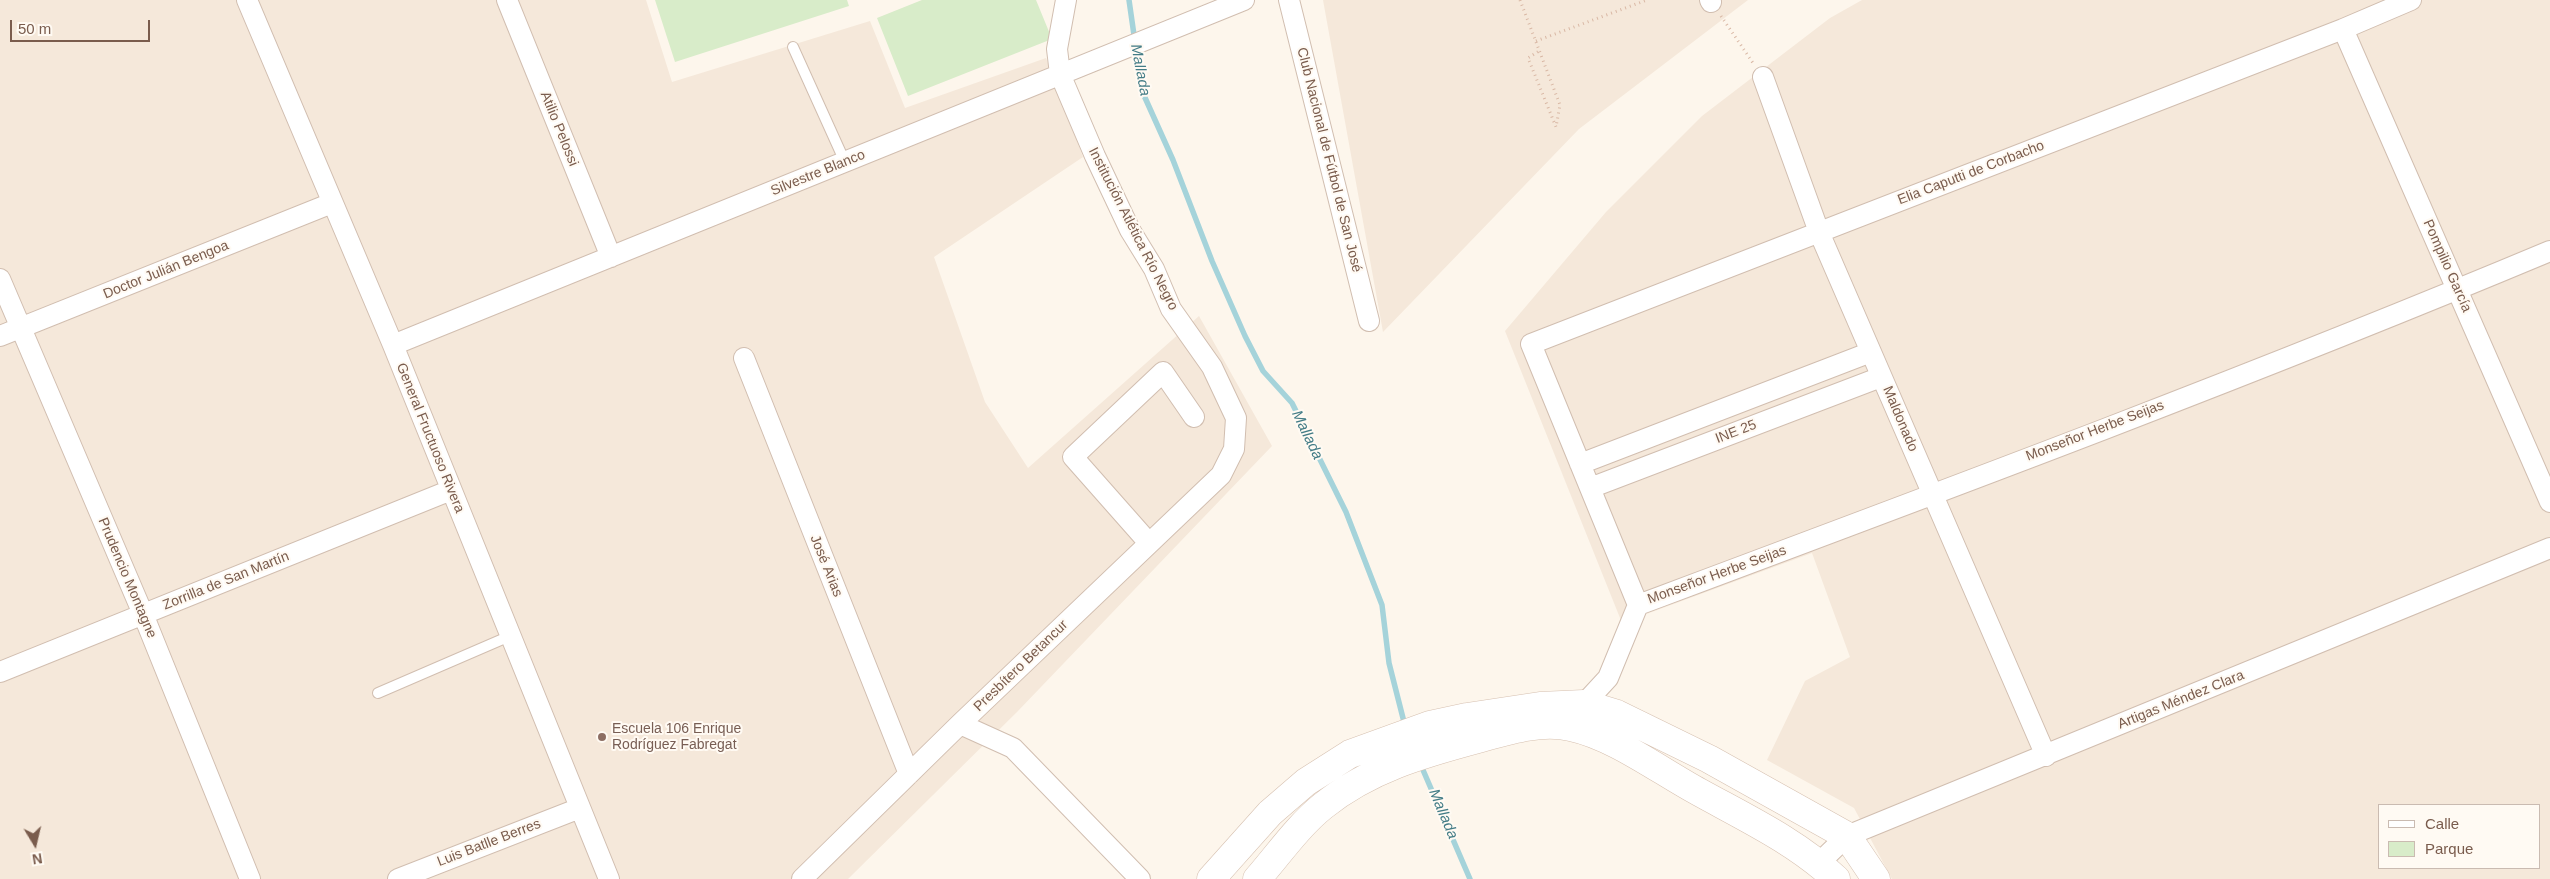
<!DOCTYPE html>
<html>
<head>
<meta charset="utf-8">
<style>
  body { margin:0 }
  #map { position:relative; width:2550px; height:879px; overflow:hidden; background:#fdf6ec; font-family:Arial,sans-serif }
  canvas { display:block }
  .legend { position:absolute; left:2378px; top:804px; width:162px; height:65px; box-sizing:border-box; background:#fffaf3; border:1px solid #cabbb1; margin:0; padding:6px 9px; list-style:none; font-size:15px; color:#7a5c4d }
  .legend li { display:flex; align-items:center; gap:10px; height:25px }
  .legend b { width:25px; border:1px solid #cabbb1 }
  .north { position:absolute; left:10px; top:819px; width:50px; height:50px; -webkit-text-stroke:4px #fffaf3; paint-order:stroke; rotate:171deg; font-size:14px; font-weight:700; line-height:20px; text-align:center; color:#7a5c4d }
  .north::after { content:''; display:block; margin:auto; width:18px; height:22px; background:#7a5c4d; clip-path:polygon(50% 0,100% 100%,50% 72%,0 100%) }
  .scale { position:absolute; left:10px; top:20px; width:140px; height:22px; box-sizing:border-box; border:2px solid #7a5c4d; border-top:0; padding-left:6px; font-size:15px; line-height:18px; white-space:nowrap; color:#7a5c4d; -webkit-text-stroke:4px #fffaf3; paint-order:stroke }
</style>
</head>
<body>
<div id="map">
<canvas width="2550" height="879"></canvas>
<ul class="legend">
<li><b style="height:6px;background:#fff"></b>Calle</li>
<li><b style="height:14px;background:#d8ecc9"></b>Parque</li>
</ul>
<div class="north">N</div>
<div class="scale">50 m</div>
</div>
<script>
const g = document.querySelector('canvas').getContext('2d');
g.lineJoin = 'round';
function paint(path, color) { g.fillStyle = color; g.fill(path, 'evenodd'); }
function stroke(path, color, width, dash) { g.strokeStyle = color; g.lineWidth = width; g.lineCap = dash ? 'butt' : 'round'; g.setLineDash(dash || []); g.stroke(path); }
function label(font, color, halo, rows, align = 'center') {
  g.font = font + ' Arial,sans-serif'; g.lineWidth = 4; g.setLineDash([]); g.textBaseline = 'middle'; g.strokeStyle = halo; g.fillStyle = color; for (const [text, x, y, turn = 0] of rows) {
    g.save(); g.translate(x, y); g.rotate((+turn || 0) * Math.PI / 180); g.textAlign = isNaN(turn) ? turn : align; if (halo) g.strokeText(text, 0, 0); g.fillText(text, 0, 0); g.restore();
  }
}
paint(new Path2D(`
  M 0,0 L 646,0 L 672,82 L 870,21 L 905,108 L 1046,58 L 1083,157 L 934,257 L 985,402 L 1028,468 L 1199,316 L 1272,446 L 1017,712 L 848,879 L 0,879 Z
  M 1323,0 L 1748,0 L 1579,129 L 1383,332 Z
  M 1862,0 L 2550,0 L 2550,879 L 1892,879 L 1854,808 L 1767,760 L 1805,681 L 1850,657 L 1812,553 L 1622,623 L 1505,331 L 1606,212 L 1702,116 L 1830,18 ZM 2379,805 L 2539,805 L 2539,868 L 2379,868 Z`), '#f5e8da');
paint(new Path2D(`
  M 655,0 L 847,0 L 849,6 L 675,62 Z
  M 922,0 L 1036,0 L 1052,39 L 908,96 L 877,18 Z`), '#d8ecc9');
stroke(new Path2D(`
  M 1129,0 L 1142,91 L 1173,160 L 1212,261 L 1245,336 L 1263,371 L 1292,403 L 1346,512 L 1382,605 L 1389,663 L 1405,726
  M 1420,763 L 1470,879`), '#a5d3da', 5.5);
const lane = new Path2D(`
  M 793,47 L 845,162
  M 378,693 L 510,636`);
const street = new Path2D(`
  M 247,0 L 393,345 L 609,879
  M 507,0 L 611,257
  M 1289,0 L 1369,321
  M 1710,0 L 1711,2
  M 2343,29 L 2550,502
  M 1763,77 L 1819,232 L 2046,756
  M 0,279 L 143,614 L 250,879
  M 0,336 L 332,203
  M 393,345 L 1244,0
  M 744,358 L 909,774
  M 1580,464 L 1871,352
  M 1590,488 L 1881,377
  M 1149,543 L 1073,457 L 1163,372 L 1194,417
  M 1638,605 C 1943,491 2249,377 2550,251
  M 0,672 L 451,490
  M 1579,714 L 1584,704 L 1608,678 L 1638,605 L 1531,344 L 2343,29 L 2411,0
  M 960,724 L 1013,748 L 1140,879
  M 1819,863 L 1847,836 L 2550,548
  M 398,879 L 580,808
  M 802,879 L 960,724 L 1221,475 L 1234,449 L 1236,418 L 1212,367 L 1171,309 L 1154,269 L 1130,230 L 1095,156 L 1060,74 L 1057,49 L 1066,0`);
const secondary = new Path2D(`
  M 1211,879 L 1270,813 L 1306,782 L 1350,754 L 1430,725 L 1467,717 L 1540,706 L 1584,704 L 1617,714 L 1709,759 L 1847,836 L 1876,879
  M 1257,879 C 1278,855 1298,826 1323,806 C 1369,769 1422,754 1478,739 C 1507,731 1540,720 1571,727 C 1614,736 1660,771 1699,792 C 1746,818 1797,842 1836,879`);
stroke(lane, '#d1beb0', 12);
stroke(street, '#d1beb0', 22);
stroke(secondary, '#d6c0b0', 29);
stroke(new Path2D(`
  M 1520,0 L 1560,105 L 1556,127 L 1528,58 L 1539,51
  M 1721,16 L 1753,63
  M 1536,41 L 1647,0`), '#d9b8a5', 3, [1, 4]);
stroke(lane, '#fff', 10);
stroke(street, '#fff', 20);
stroke(secondary, '#fff', 28);
for (const [x, y, r, color] of [
  [602,737,5,"#8d6e63"]
]) { const dot = new Path2D(); dot.arc(x, y, r, 0, 2 * Math.PI); g.fillStyle = color; g.fill(dot); stroke(dot, '#fffaf3', 2); }
label('14px', '#7a5c4d', '#fffaf3', [
  ["Atilio Pelossi",559,129,68],
  ["Club Nacional de Fútbol de San José",1329,160,76],
  ["Silvestre Blanco",818,173,-22],
  ["Elia Caputti de Corbacho",1971,173,-21],
  ["Institución Atlética Río Negro",1133,229,63],
  ["Pompilio García",2447,266,66],
  ["Doctor Julián Bengoa",166,270,-22],
  ["Maldonado",1900,419,67],
  ["Monseñor Herbe Seijas",2095,431,-21],
  ["INE 25",1736,432,-21],
  ["General Fructuoso Rivera",430,438,68],
  ["José Arias",826,566,68],
  ["Monseñor Herbe Seijas",1717,575,-20],
  ["Prudencio Montagne",127,578,67],
  ["Zorrilla de San Martín",226,581,-22],
  ["Presbítero Betancur",1021,666,-44],
  ["Artigas Méndez Clara",2181,700,-22],
  ["Luis Batlle Berres",489,843,-21]
]);
label('14px', '#785e54', '#fffaf3', [
  ["Escuela 106 Enrique",612,729],
  ["Rodríguez Fabregat",612,745]
], 'left');
label('italic 15px', '#437c86', '#fffaf3', [
  ["Mallada",1140,70,79],
  ["Mallada",1307,435,64],
  ["Mallada",1443,814,67]
]);
</script>
</body>
</html>
